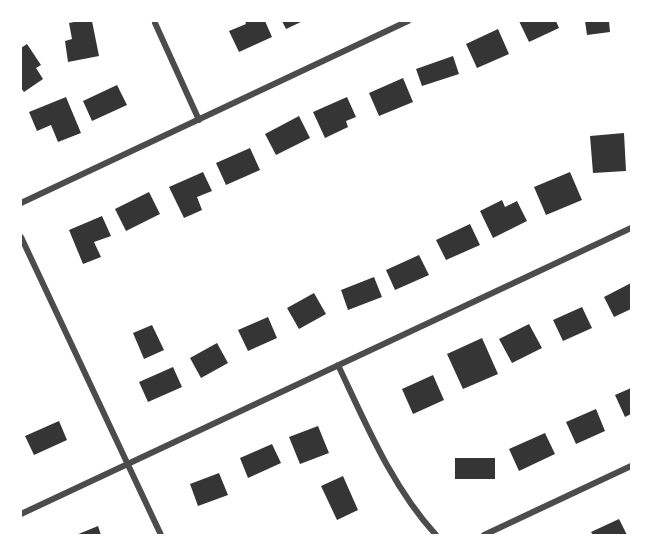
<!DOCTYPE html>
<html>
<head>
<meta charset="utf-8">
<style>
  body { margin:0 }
  #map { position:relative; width:652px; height:556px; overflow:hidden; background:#fff; font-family:Inter,sans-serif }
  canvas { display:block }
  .frame { position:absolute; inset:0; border:22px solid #fff; pointer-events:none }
</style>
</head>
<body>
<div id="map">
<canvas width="652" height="556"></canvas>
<div class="frame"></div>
</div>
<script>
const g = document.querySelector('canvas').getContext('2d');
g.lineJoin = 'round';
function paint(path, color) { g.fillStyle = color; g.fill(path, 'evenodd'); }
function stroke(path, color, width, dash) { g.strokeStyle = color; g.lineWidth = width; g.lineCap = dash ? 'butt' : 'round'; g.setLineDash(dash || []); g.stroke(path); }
paint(new Path2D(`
  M 80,21 L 92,21 L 99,56 L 68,62 L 65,41 L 72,39 L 69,23 Z
  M 245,21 L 265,21 L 272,37 L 239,52 L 229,31 L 246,24 Z
  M 282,21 L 303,21 L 286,29 Z
  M 519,21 L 556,21 L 559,28 L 529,42 Z
  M 585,21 L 609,21 L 610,32 L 587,35 Z
  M 498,29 L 509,54 L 477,68 L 466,44 Z
  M 27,44 L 41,65 L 36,68 L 43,79 L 24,92 L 21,88 L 21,48 Z
  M 453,56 L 459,74 L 422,86 L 416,69 Z
  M 403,78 L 413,102 L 379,116 L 369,93 Z
  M 117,85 L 127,105 L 92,121 L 83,101 Z
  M 66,97 L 81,133 L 58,142 L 51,125 L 37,131 L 29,112 Z
  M 347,97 L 356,117 L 346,121 L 348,127 L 325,138 L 313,112 Z
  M 299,116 L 310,138 L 276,155 L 265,134 Z
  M 624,133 L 626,171 L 593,173 L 590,136 Z
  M 250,148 L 260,170 L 226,185 L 216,163 Z
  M 203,172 L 212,191 L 197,197 L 202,210 L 184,218 L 169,187 Z
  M 570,172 L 582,200 L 546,215 L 534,187 Z
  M 149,192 L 160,214 L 126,231 L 115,209 Z
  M 502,200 L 505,207 L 517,201 L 527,221 L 493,238 L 480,211 Z
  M 102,216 L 111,236 L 94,242 L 101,257 L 83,264 L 69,230 Z
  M 470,224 L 480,245 L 446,260 L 436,240 Z
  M 419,255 L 429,275 L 395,290 L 386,270 Z
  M 374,277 L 382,297 L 348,310 L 341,290 Z
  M 631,283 L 631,309 L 614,317 L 604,297 Z
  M 314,293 L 326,314 L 299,329 L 287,308 Z
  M 582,307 L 592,328 L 563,341 L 553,320 Z
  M 268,317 L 277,338 L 248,351 L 238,330 Z
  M 529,324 L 542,348 L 512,363 L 499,339 Z
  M 152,325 L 164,350 L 144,359 L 133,333 Z
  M 482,338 L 498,374 L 463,389 L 447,354 Z
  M 217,343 L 228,363 L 201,378 L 190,358 Z
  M 173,367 L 182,387 L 148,402 L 139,382 Z
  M 433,375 L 444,400 L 413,414 L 402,389 Z
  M 631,388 L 631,414 L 625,417 L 615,395 Z
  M 596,409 L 605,431 L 576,444 L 566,422 Z
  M 59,421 L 67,440 L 34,455 L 25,436 Z
  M 318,426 L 329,453 L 300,464 L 289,437 Z
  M 545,433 L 555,454 L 519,471 L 509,449 Z
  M 272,444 L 281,463 L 248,478 L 240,458 Z
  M 455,458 L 495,458 L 495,479 L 455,479 Z
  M 219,473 L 228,495 L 198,506 L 190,484 Z
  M 343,476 L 358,510 L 337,520 L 321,486 Z
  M 619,519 L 627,535 L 593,535 L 591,532 Z
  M 98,526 L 101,535 L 76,535 Z`), '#353535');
stroke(new Path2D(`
  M 155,23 L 199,120
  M 21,203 L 408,21
  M 21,237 L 161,535
  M 338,365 C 366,424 392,487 436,535
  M 21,514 L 631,228
  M 484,535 L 631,466`), '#4c4c4c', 6);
</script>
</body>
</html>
